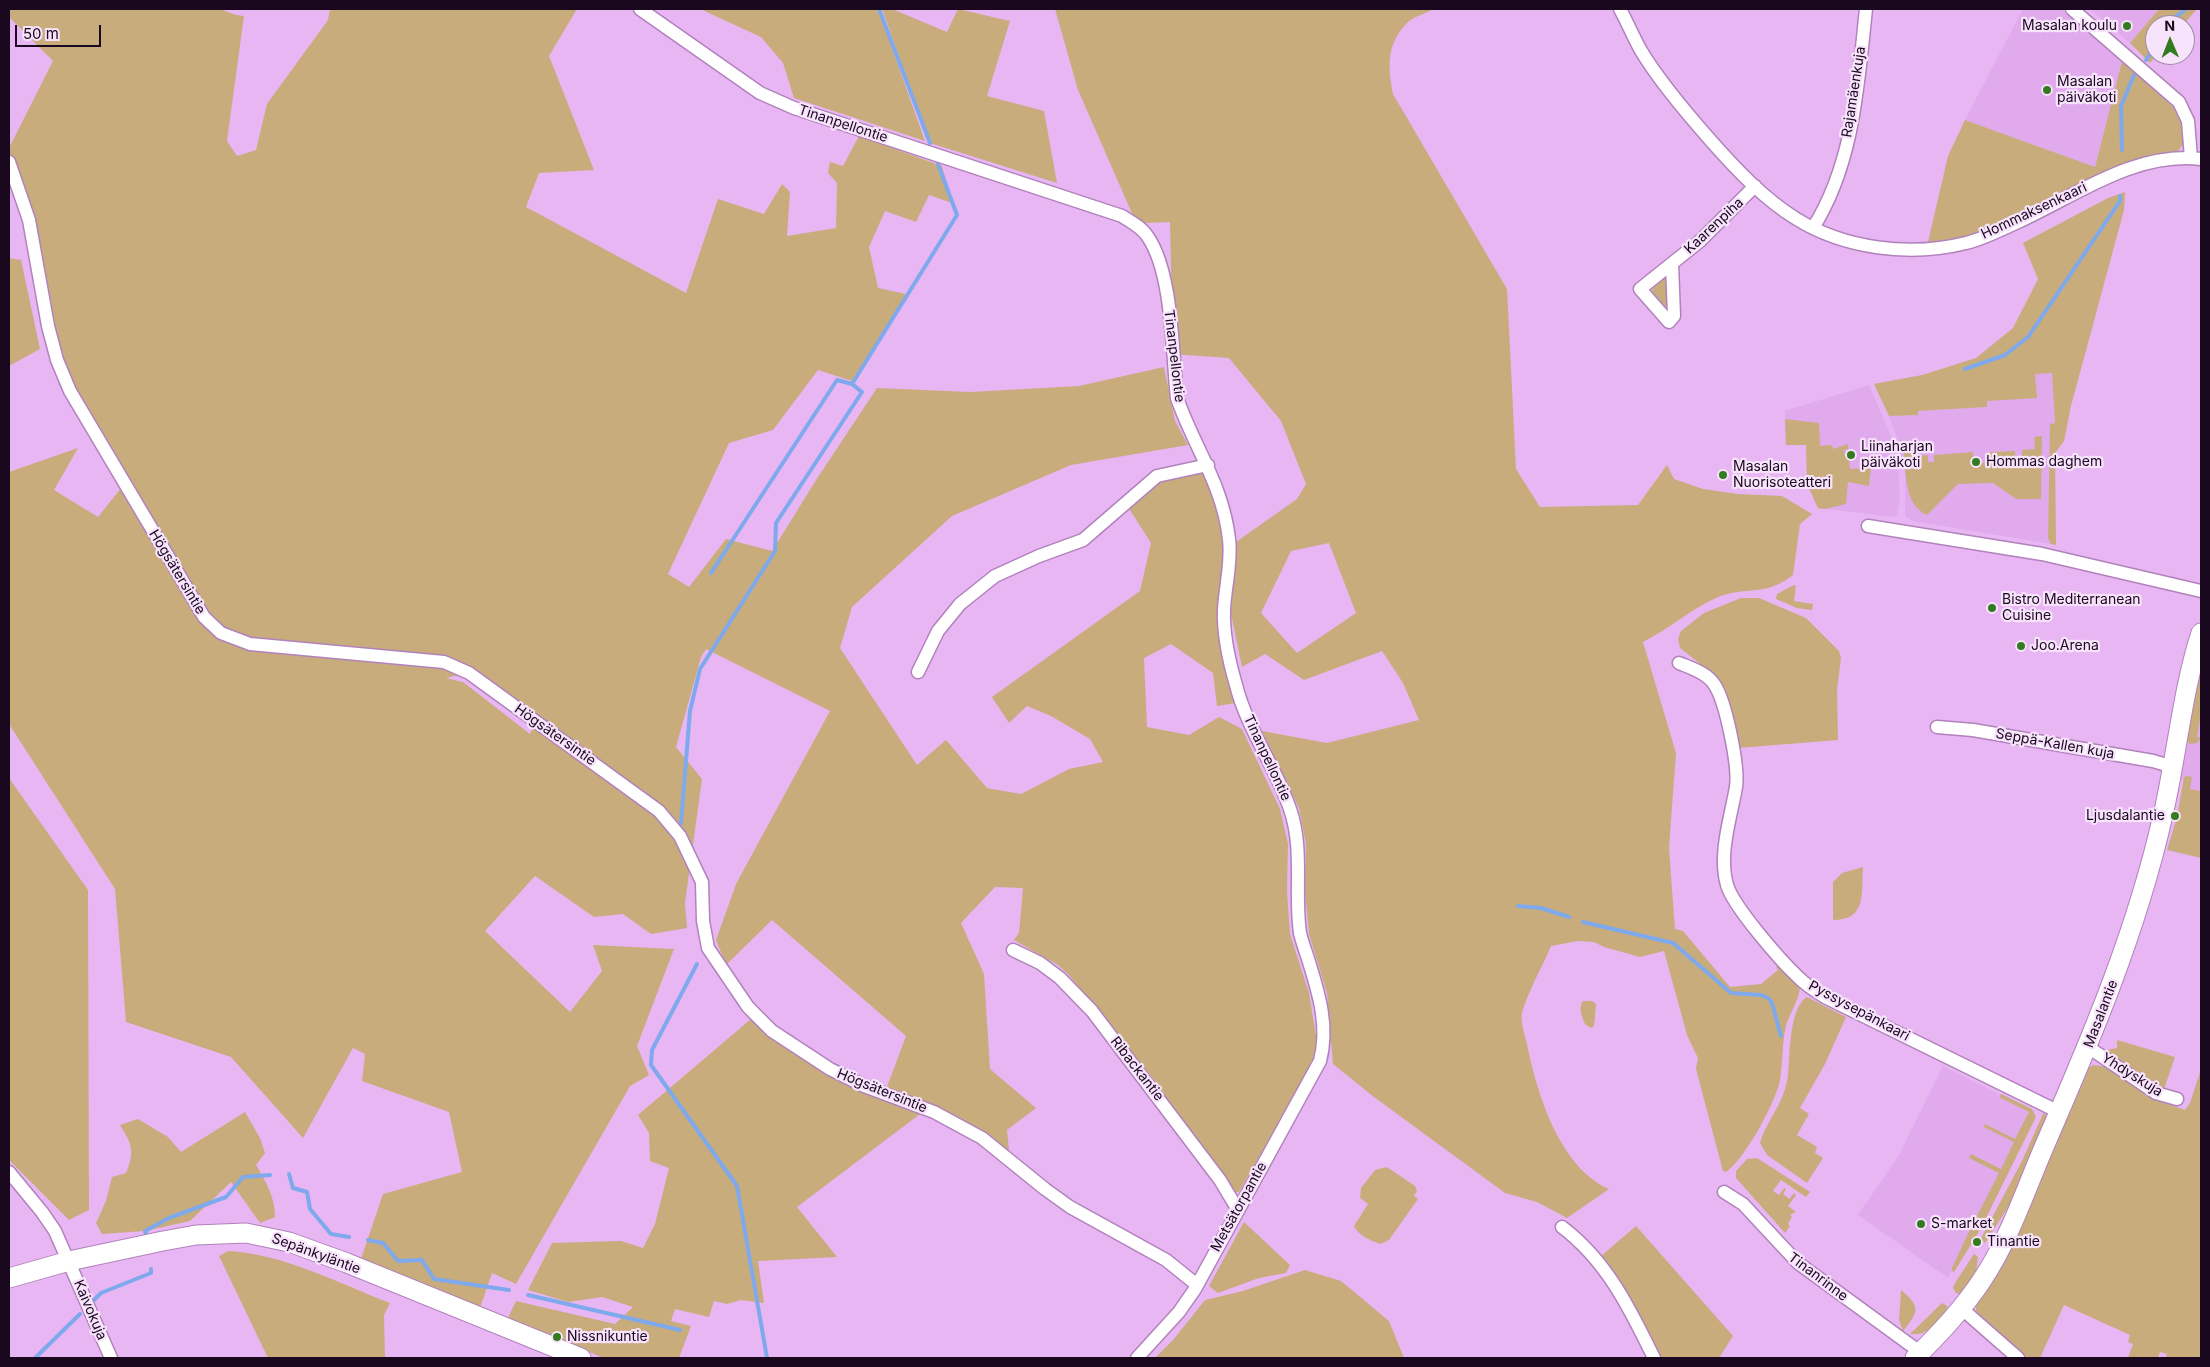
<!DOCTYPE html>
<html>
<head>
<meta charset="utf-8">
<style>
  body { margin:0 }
  #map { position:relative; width:2210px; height:1367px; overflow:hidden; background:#e8b6f3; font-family:Inter,sans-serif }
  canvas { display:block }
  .frame { position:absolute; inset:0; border:10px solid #1a081e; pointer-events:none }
  .north { position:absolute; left:2145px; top:15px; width:50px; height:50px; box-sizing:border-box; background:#f8e3fc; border:1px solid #9f8ba3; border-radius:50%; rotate:359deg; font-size:14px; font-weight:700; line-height:20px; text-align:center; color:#1a081e }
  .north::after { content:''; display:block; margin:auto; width:18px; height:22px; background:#337b1f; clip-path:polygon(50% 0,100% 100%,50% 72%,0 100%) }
  .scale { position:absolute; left:15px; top:25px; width:86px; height:22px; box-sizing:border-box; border:2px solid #1a081e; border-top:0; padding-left:6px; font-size:15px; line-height:18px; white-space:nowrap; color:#1a081e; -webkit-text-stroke:4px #f8e3fc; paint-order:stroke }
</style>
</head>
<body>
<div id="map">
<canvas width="2210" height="1367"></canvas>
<div class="frame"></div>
<div class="north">N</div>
<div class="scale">50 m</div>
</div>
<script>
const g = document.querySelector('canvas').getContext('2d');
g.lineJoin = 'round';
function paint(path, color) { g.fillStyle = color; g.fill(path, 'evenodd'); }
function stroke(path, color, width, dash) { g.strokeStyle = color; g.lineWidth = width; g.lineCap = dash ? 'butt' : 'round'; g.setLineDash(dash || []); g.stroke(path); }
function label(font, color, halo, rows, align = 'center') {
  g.font = font + ' Inter,sans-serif'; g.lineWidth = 4.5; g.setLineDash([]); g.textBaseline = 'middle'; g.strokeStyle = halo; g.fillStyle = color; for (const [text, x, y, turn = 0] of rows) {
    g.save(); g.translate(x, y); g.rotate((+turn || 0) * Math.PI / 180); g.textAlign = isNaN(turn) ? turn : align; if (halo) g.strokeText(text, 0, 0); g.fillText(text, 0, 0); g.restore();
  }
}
paint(new Path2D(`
  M 2023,9 L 2061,9 L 2122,61 L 2095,167 L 1965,120 Z
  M 2090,9 L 2159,9 L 2130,43 Z
  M 2052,373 L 2055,423 L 2051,424 L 2048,537 L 2051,544 L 1913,521 L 1905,516 L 1905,472 L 1897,438 L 1889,416 L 1917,415 L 1918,411 L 1986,407 L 1985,376 Z
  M 1869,385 L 1891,436 L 1898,465 L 1900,498 L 1897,514 L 1894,517 L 1818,508 L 1807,484 L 1806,445 L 1786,445 L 1785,411 Z
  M 2201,656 L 2201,791 L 2189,789 L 2183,780 L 2177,778 Z
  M 1943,1066 L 2032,1111 L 1948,1278 L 1858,1215 L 1899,1155 Z`), '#e0aaed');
paint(new Path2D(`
  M 9,9 L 220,9 L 236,15 L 244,16 L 227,141 L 237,156 L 256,150 L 267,104 L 328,20 L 330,9 L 577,9 L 549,56 L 594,170 L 539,173 L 526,207 L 686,293 L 718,199 L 764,214 L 782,184 L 790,192 L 787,236 L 836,228 L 837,183 L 828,173 L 830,162 L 843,166 L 859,136 L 942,166 L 952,203 L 929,195 L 916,222 L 885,211 L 869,247 L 878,288 L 906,294 L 855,382 L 818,370 L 773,430 L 729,443 L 668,574 L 689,587 L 726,539 L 772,551 L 818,477 L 877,388 L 971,392 L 1079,386 L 1164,367 L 1175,421 L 1188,445 L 1071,465 L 952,516 L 852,607 L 840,648 L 917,765 L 946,740 L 987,788 L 1021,794 L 1069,769 L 1103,762 L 1090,739 L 1051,716 L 1027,706 L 1009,723 L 992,697 L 1140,591 L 1151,543 L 1128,507 L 1160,482 L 1203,472 L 1213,496 L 1223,541 L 1219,628 L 1224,665 L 1236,703 L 1217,706 L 1213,673 L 1171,644 L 1144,658 L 1147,727 L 1189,735 L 1219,717 L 1242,729 L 1280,809 L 1288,844 L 1287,891 L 1290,934 L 1309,993 L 1317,1042 L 1312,1064 L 1239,1192 L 1231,1192 L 1154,1080 L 1069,975 L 1058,965 L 1014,940 L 1019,933 L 1023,888 L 995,887 L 961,923 L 984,974 L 990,1069 L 1036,1108 L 1007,1130 L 1009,1150 L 935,1107 L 887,1087 L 906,1036 L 772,920 L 726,965 L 716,940 L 736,884 L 830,711 L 706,649 L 701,657 L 676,747 L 702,779 L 685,903 L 687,928 L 651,934 L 623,914 L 594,917 L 535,876 L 485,931 L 570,1012 L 602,971 L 593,945 L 674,949 L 637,1046 L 649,1075 L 630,1086 L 516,1284 L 492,1273 L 480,1308 L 361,1259 L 383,1194 L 462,1172 L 449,1112 L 362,1081 L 365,1054 L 353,1048 L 303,1138 L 231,1057 L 126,1022 L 115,889 L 9,724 L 9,472 L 78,448 L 54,490 L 98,517 L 125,483 L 70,391 L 9,162 L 9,148 L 53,61 L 9,17 ZM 469,673 L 535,721 L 530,734 L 463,682 L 446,678 Z
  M 700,9 L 878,9 L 925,141 L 794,98 L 783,63 L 761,37 Z
  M 882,9 L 892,9 L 947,32 L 958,9 L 1010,21 L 987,96 L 1044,111 L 1057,183 L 930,143 Z
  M 1055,9 L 1434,9 C 1426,13 1412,17 1406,24 C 1386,45 1388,68 1393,94 L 1507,289 L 1516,469 L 1540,507 L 1638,505 L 1667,465 L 1674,479 L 1703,489 L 1737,494 L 1782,496 L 1812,514 L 1800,524 L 1793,575 C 1764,598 1745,585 1716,598 C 1691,609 1669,629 1643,642 L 1676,753 L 1669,848 L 1675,929 L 1683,931 L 1730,987 L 1761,984 L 1778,970 L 1776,967 L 1780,964 L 1800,986 C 1800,999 1789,1014 1786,1026 C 1782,1043 1783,1062 1780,1080 C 1776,1102 1745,1159 1726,1172 L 1723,1171 L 1696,1069 L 1698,1058 L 1687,1035 L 1664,951 L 1640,957 L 1604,947 L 1594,942 L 1578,941 L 1551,946 C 1542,968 1528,991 1522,1013 C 1520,1022 1525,1035 1527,1044 C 1537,1093 1559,1167 1609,1189 L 1567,1218 L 1537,1202 L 1505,1193 L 1374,1097 L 1333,1064 L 1327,993 L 1309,934 L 1305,891 L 1306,844 L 1299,808 L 1262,731 L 1327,743 L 1419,720 L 1403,683 L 1382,651 L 1304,680 L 1265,654 L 1242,667 L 1231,614 L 1236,542 L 1297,499 L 1306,484 L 1281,421 L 1229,358 L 1173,354 L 1170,222 L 1144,223 L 1134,218 L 1078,90 ZM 1329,543 L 1356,613 L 1297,653 L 1261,613 L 1291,551 Z
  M 2159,9 L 2197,9 L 2183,25 L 2155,25 L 2155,55 L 2157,55 L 2150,63 L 2130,43 Z
  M 2122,61 L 2173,107 L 2181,123 L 2184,143 L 2178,151 L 2089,179 L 2009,219 L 1961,238 L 1928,242 L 1948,156 L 1965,120 L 2095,167 Z
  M 2125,192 L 2124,210 L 2071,406 L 2064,441 L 2055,453 L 2056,545 L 2051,544 L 2048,538 L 2050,424 L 2055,423 L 2052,373 L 2035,374 L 2037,398 L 1987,401 L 1987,407 L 1918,411 L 1918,415 L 1889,416 L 1874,384 L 1922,375 L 1976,358 L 2013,328 L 2038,279 L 2023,243 L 2108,198 Z
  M 9,258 L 21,260 L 40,349 L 9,366 Z
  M 1665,276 L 1667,277 L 1667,306 L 1664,307 L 1652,293 L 1653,285 Z
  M 1785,419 L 1819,423 L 1820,446 L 1832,445 L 1833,449 L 1848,444 L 1848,449 L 1844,450 L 1845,456 L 1849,457 L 1850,469 L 1871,468 L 1869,486 L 1848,482 L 1846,504 L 1825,509 L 1818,508 L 1807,484 L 1806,445 L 1786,445 Z
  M 2042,436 L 2041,499 L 2016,499 L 1993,483 L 1958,484 L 1927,515 C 1902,504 1907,469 1903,445 L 1914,444 L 1915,456 L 1928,455 L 1928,462 L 1934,462 L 1934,455 L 1973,452 L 1974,464 L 1990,462 L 1990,452 L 2015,451 L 2015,458 L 2022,458 L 2022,450 L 2035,449 L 2034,437 Z
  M 1794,585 L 1796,586 L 1794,601 L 1813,604 L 1812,610 L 1797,608 L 1776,599 L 1777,594 Z
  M 1741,598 L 1759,598 L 1806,618 L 1839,651 L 1841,658 L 1837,690 L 1838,740 L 1738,748 L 1713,674 L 1680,648 L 1678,639 L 1681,631 L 1704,613 Z
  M 2201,671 L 2201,713 L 2197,737 L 2201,738 L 2197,743 L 2190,744 L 2185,739 Z
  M 2188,776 L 2192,777 L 2190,789 L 2201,791 L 2201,858 L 2167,850 L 2177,817 L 2184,777 Z
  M 9,778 L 88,890 L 89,1210 L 69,1220 L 9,1160 Z
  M 1863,867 C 1861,894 1867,920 1833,920 L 1833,882 L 1842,873 Z
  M 1807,997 L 1846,1017 L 1825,1064 L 1800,1108 L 1809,1114 L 1797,1135 L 1817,1147 L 1815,1153 L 1823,1158 L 1807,1183 L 1767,1155 L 1760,1143 C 1768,1117 1784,1105 1788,1075 C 1790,1056 1789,1007 1807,997 Z
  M 1583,1001 L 1592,1001 L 1596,1004 L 1594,1026 L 1591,1028 L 1585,1024 C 1582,1017 1578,1008 1583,1001 Z
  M 751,1019 L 778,1041 L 924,1111 L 797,1207 L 837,1257 L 758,1261 L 764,1303 L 741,1300 L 727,1304 L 714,1301 L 709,1317 L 675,1309 L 671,1321 L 691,1326 L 679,1358 L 603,1358 L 544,1332 L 523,1329 L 508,1318 L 516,1301 L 615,1324 L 633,1307 L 602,1297 L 568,1302 L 528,1290 L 552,1243 L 621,1241 L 643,1248 L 655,1224 L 669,1168 L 650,1161 L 649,1133 L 638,1115 Z
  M 2117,1040 L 2175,1057 L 2163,1092 L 2107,1052 L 2107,1050 L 2117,1048 Z
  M 2093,1065 L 2108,1067 L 2162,1102 L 2185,1110 L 2190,1103 L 2201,1069 L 2201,1358 L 2166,1358 L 2167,1354 L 2160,1352 L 2158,1358 L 2128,1358 L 2133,1344 L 2128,1342 L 2130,1335 L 2064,1305 L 2040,1358 L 2026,1358 L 1976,1311 L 1976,1304 L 2085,1070 Z
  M 2001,1094 L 2032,1109 L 2036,1117 L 1984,1222 L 1976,1218 L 1999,1173 L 1969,1158 L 1971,1154 L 2001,1169 L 2014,1142 L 1984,1127 L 1985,1124 L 2015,1139 L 2029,1112 L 1999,1097 Z
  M 245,1112 L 260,1138 L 265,1153 L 256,1165 C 266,1182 275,1197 275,1217 L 260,1223 L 231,1182 L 190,1221 L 145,1231 L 102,1234 L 96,1223 L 106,1201 L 112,1177 L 126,1173 C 135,1152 132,1144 120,1125 L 138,1119 L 168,1137 L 181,1152 Z
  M 2044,1112 L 2047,1118 L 2014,1198 L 1985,1243 L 1982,1241 L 1979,1244 L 1982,1246 L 1980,1247 L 1978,1244 L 2021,1163 Z
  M 1757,1158 L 1810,1192 L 1806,1197 L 1781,1180 L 1773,1191 L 1779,1195 L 1784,1188 L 1786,1189 L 1783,1194 L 1789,1199 L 1794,1193 L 1796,1195 L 1788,1206 L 1796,1212 L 1790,1215 L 1792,1217 L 1788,1224 L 1790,1226 L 1785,1233 L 1736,1178 L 1736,1171 L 1747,1159 Z
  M 1387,1167 L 1415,1186 L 1417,1191 L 1414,1196 L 1418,1199 L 1389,1240 L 1381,1244 C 1372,1242 1357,1234 1354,1226 L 1368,1204 L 1360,1198 L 1361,1188 L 1375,1170 Z
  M 1974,1221 L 1983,1225 L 1954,1272 L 1951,1270 Z
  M 1244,1222 L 1290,1265 L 1286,1273 L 1259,1278 L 1218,1293 L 1209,1286 Z
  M 1636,1226 L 1733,1336 L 1719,1358 L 1658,1358 L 1600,1257 Z
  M 228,1251 C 284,1254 338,1283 390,1303 L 384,1315 L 385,1358 L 268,1358 L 219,1256 Z
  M 1974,1254 L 1978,1257 L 1976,1274 L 1963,1295 L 1956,1293 L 1953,1288 L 1955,1283 Z
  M 1305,1270 L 1341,1281 L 1389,1321 L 1404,1358 L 1155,1358 L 1173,1340 L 1205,1300 L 1243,1291 Z
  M 1901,1290 C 1921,1307 1919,1311 1903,1331 L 1899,1320 Z
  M 1942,1303 L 1947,1306 L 1948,1313 C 1937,1324 1927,1336 1910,1334 Z`), '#c9ac7c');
stroke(new Path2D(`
  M 879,9 L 930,143
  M 2165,25 L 2186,9
  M 2146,60 L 2150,54 L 2149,36 L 2155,32
  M 2122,150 L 2121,106 L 2134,75
  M 1965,369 L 2005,355 L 2028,337 L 2120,201 L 2120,196
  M 711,573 L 837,380 L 852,384
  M 681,823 L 690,711 L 700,669 L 775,551 L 776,523 L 862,392 L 852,384 L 957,215 L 938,164
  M 1518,906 L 1541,908 L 1569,917
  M 1583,922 L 1673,943 L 1731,993 L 1761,995 L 1768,998 L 1772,1003 L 1781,1036
  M 697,964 L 652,1050 L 651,1065 L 737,1186 L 767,1358
  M 289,1174 L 293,1188 L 307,1192 L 310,1209 L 331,1234 L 349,1237
  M 146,1234 L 145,1231 L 169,1218 L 226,1197 L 243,1177 L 270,1175
  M 368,1240 L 383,1243 L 398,1261 L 422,1260 L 434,1279 L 509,1290
  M 528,1295 L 680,1330
  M 94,1300 L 101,1293 L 151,1273 L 151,1269
  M 35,1358 L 80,1314`), '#7ea9ed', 4);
const street = new Path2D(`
  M 640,9 L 760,93 L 794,108 L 1122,216 C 1131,222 1142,227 1148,237 C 1173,274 1172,353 1177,398 C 1194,447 1223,485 1229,539 C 1232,562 1225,587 1224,610 C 1223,634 1229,661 1236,685 C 1247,729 1276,767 1290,809 C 1304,849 1294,892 1300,933 C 1302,942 1306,952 1309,962 C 1319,994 1329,1027 1320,1061 L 1195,1289 L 1179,1312 L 1137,1358
  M 1620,9 C 1627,22 1633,36 1640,49 C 1657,78 1689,116 1712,142 C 1736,169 1763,198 1795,218 C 1844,249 1910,257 1966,243 C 1983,239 2002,229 2018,222 C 2075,196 2135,151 2201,159
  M 2072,9 L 2179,102 L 2188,121 L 2191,158
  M 9,162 L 29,220 L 48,326 L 57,360 L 70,391 L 204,617 L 221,633 L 250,644 L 444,662 L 469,673 L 659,811 L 680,836 L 702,882 L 703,921 L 708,948 L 748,1007 L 772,1031 L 830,1069 L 864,1086 L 934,1112 L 982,1138 L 1045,1189 L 1070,1207 L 1166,1260 L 1197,1285
  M 1813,228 C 1854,163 1858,83 1866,9
  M 1672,264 L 1674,316 L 1669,322 L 1640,289 L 1700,241 L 1755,186
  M 1868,526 L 2042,554 L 2201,591
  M 1679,663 C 1691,668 1707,673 1714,684 C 1726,701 1739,767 1736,787 C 1731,817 1718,854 1727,885 C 1733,906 1780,960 1798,977 C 1806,985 1815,991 1825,997 L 2059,1112
  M 918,672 L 938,631 L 960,604 L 995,576 L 1039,556 L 1083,540 L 1157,476 L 1208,465
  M 1937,727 L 1973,730 L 2153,761 L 2173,767
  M 1013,950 L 1040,963 L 1060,978 L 1092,1011 L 1220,1180 L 1238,1210
  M 2088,1047 L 2156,1093 L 2177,1099
  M 9,1172 L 42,1212 L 55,1231 L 111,1358
  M 1724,1192 L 1743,1204 L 1798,1263 L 1920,1352
  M 1562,1227 C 1607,1261 1630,1309 1654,1358
  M 1961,1308 L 2018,1358`);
const secondary = new Path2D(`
  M 9,1278 L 69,1261 L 163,1241 L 196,1235 L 246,1233 L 289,1242 L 347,1263 L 581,1358
  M 1915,1358 C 1939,1334 1963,1309 1982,1280 C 2009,1240 2025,1191 2044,1147 C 2091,1039 2137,931 2163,815 C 2177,755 2182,692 2201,633`);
stroke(street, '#b182bc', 15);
stroke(secondary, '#b182bc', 21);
stroke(street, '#fff', 12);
stroke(secondary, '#fff', 19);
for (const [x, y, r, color] of [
  [2127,26,5,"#337b1f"],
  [2047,90,5,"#337b1f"],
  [1851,455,5,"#337b1f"],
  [1976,462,5,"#337b1f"],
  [1723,475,5,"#337b1f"],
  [1992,608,5,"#337b1f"],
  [2021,646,5,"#337b1f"],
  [2175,816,5,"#337b1f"],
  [1921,1224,5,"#337b1f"],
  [1977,1242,5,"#337b1f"],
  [557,1337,5,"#337b1f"]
]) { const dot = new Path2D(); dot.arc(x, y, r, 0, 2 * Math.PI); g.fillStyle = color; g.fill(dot); stroke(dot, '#f8e3fc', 2); }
label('14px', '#1a081e', '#f8e3fc', [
  ["Masalan koulu",2117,26,"right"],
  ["Masalan",2057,82],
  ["päiväkoti",2057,98],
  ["Liinaharjan",1861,447],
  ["päiväkoti",1861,463],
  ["Hommas daghem",1986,462],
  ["Masalan",1733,467],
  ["Nuorisoteatteri",1733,483],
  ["Bistro Mediterranean",2002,600],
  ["Cuisine",2002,616],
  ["Joo.Arena",2031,646],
  ["Ljusdalantie",2165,816,"right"],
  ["S-market",1931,1224],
  ["Tinantie",1987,1242],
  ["Nissnikuntie",567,1337]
], 'left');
label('14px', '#1a081e', '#f8e3fc', [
  ["Rajamäenkuja",1854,92,-81],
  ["Tinanpellontie",843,124,18],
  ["Hommaksenkaari",2034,211,-25],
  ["Kaarenpiha",1714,226,-43],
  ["Tinanpellontie",1174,356,83],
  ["Högsätersintie",177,572,59],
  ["Högsätersintie",555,735,35],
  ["Seppä-Kallen kuja",2055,744,10],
  ["Tinanpellontie",1267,758,65],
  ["Pyssysepänkaari",1859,1011,28],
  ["Masalantie",2101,1014,-69],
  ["Ribackantie",1137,1069,52],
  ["Yhdyskuja",2132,1075,32],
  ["Högsätersintie",882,1091,22],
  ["Metsätorpantie",1239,1207,-61],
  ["Sepänkyläntie",316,1254,20],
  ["Tinanrinne",1818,1277,37],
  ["Kaivokuja",90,1310,67]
]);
</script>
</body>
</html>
